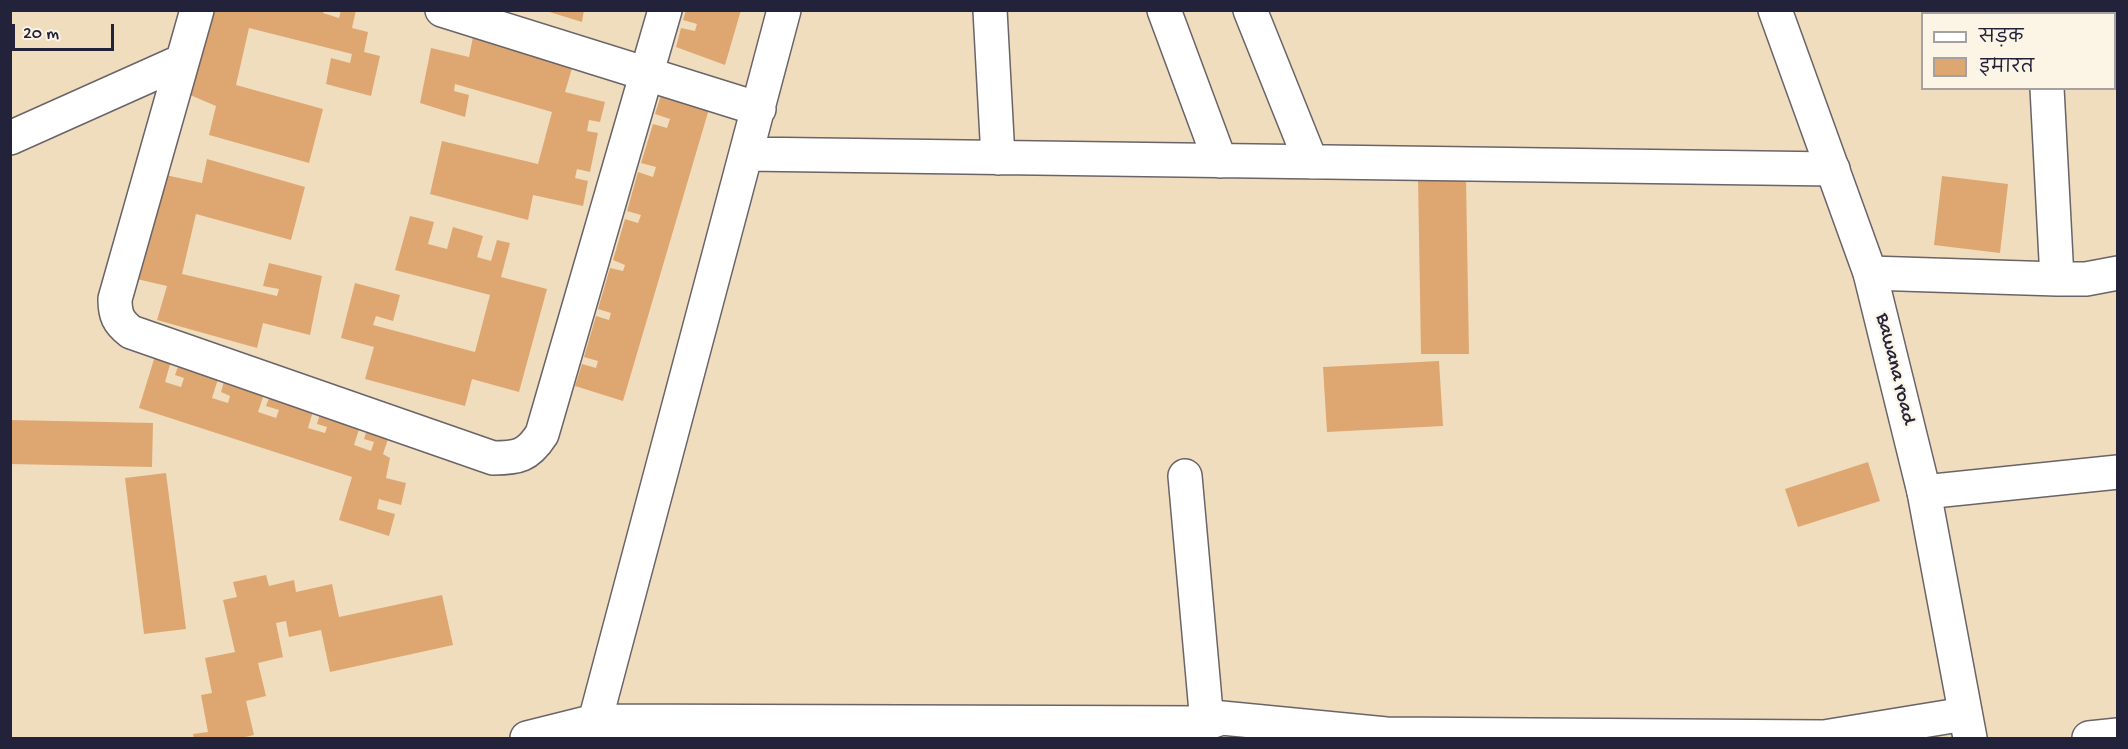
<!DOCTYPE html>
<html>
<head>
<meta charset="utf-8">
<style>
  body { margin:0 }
  #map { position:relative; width:2128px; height:749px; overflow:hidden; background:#f0ddbd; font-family:"Gochi Hand","Playpen Sans Deva",sans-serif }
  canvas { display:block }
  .frame { position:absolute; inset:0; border:12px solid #22223b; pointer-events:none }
  .legend { position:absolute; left:1921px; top:12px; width:195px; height:78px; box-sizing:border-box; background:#fcf5e5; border:2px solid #a5a1a1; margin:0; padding:8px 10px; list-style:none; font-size:18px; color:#22223b }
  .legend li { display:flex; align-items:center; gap:12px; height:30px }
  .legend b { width:30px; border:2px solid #a5a1a1 }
  .scale { position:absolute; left:12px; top:24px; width:102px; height:27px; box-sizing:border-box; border:3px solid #22223b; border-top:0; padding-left:8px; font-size:18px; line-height:21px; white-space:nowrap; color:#22223b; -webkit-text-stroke:4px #fcf5e5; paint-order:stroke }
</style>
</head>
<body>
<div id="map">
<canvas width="2128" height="749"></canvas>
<div class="frame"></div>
<ul class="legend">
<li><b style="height:8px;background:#fff"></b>सड़क</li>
<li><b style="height:16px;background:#dea771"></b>इमारत</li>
</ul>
<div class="scale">20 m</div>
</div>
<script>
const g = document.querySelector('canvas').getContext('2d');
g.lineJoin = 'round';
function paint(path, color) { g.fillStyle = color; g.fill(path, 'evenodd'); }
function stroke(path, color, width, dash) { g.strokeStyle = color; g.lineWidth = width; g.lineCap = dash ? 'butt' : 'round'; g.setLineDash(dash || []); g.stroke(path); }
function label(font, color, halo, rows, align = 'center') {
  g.font = font + ' "Gochi Hand",sans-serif'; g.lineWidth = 5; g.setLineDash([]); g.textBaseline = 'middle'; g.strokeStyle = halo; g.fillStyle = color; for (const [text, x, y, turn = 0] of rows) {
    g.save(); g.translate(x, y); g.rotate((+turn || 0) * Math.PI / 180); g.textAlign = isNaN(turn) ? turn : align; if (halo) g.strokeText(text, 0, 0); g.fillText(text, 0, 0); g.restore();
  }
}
paint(new Path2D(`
  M 204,10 L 324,10 L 323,13 L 339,18 L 341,10 L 356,10 L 352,28 L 368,32 L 364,52 L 380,56 L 371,96 L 326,84 L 331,58 L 350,63 L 352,54 L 249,28 L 236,85 L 323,109 L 309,163 L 209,135 L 216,106 L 183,92 Z
  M 543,10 L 584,10 L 582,22 Z
  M 686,10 L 741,10 L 725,65 L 676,47 L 681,28 L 695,31 L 697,24 L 683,20 Z
  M 474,32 L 575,58 L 565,92 L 605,102 L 600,122 L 589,120 L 587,131 L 598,133 L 590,172 L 577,169 L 575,178 L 588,181 L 583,206 L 533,195 L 528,220 L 430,194 L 442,141 L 538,164 L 552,112 L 455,84 L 454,91 L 469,95 L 465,117 L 420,103 L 431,48 L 469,57 Z
  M 661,95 L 709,109 L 623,401 L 575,386 L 582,364 L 596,368 L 598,361 L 584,357 L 596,316 L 609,320 L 611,313 L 598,309 L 610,268 L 623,271 L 625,265 L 613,260 L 625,219 L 638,223 L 641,215 L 627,211 L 638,172 L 653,177 L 656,167 L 641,163 L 653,124 L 667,128 L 670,119 L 655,114 Z
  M 207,159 L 305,187 L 291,240 L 196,214 L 182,274 L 277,296 L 279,289 L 263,286 L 269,263 L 322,276 L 310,335 L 263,323 L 257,348 L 157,320 L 167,286 L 128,277 L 133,255 L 144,258 L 152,172 L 202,183 Z
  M 1942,176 L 2008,184 L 2000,253 L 1934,245 Z
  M 1418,178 L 1466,178 L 1469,354 L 1421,354 Z
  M 410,216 L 434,222 L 428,244 L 447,249 L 453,227 L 483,236 L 477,257 L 491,261 L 497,240 L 510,243 L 501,277 L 547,289 L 519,392 L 472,379 L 465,406 L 365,379 L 374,347 L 341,338 L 355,283 L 400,295 L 393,321 L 376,316 L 373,325 L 475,352 L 490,295 L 395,270 Z
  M 155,356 L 171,361 L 165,382 L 181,387 L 184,378 L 175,375 L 179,364 L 219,376 L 212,398 L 228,403 L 230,396 L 221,392 L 225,378 L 265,391 L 258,412 L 276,418 L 279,410 L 266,406 L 271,393 L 314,408 L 308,428 L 325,433 L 327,427 L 317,424 L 321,410 L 361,423 L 354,445 L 371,451 L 374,442 L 364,439 L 368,426 L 390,433 L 383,454 L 390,458 L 386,478 L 406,483 L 401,505 L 379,499 L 377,509 L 395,514 L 389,536 L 339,520 L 352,477 L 139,408 Z
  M 1439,361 L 1443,426 L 1327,432 L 1323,367 Z
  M 10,420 L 153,423 L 152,467 L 10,464 Z
  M 1868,462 L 1880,501 L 1798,527 L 1785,489 Z
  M 166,473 L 186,629 L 144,634 L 125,478 Z
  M 266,575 L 269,586 L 294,580 L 296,592 L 332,584 L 339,617 L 442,595 L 453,645 L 330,672 L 321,630 L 289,637 L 286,621 L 276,623 L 283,657 L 258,663 L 266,696 L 246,701 L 254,735 L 241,738 L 194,738 L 193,734 L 208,732 L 201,695 L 212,693 L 205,658 L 235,652 L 223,600 L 237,597 L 233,582 Z`), '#dea771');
const minor = new Path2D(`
  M 197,10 L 115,299 C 115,315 118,322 131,332 L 493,458 C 518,458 528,456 542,434 L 665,10
  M 442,10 L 759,109
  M 990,10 L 998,158
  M 1164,10 L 1220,161
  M 1250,10 L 1311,162
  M 2047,88 L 2057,279
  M 10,138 L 182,61
  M 747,154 L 1833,169
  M 1870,273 L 2057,279 L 2086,279 L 2118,273
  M 1185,476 L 1207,723
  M 1924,492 L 2118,472
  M 527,738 L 595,721 L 1207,723 L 1222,718 L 1386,734 L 1824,737 L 1965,714
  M 595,738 L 595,721 L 784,10
  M 2089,738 L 2118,735`);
const major = new Path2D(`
  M 1775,10 L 1870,273 L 1924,492 L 1970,738`);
stroke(minor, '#6a6368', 36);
stroke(major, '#6a6368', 36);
stroke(minor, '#fff', 33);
stroke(major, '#fff', 33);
label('20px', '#22223b', '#fcf5e5', [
  ["Bawana road",1894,369,76]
]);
</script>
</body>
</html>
